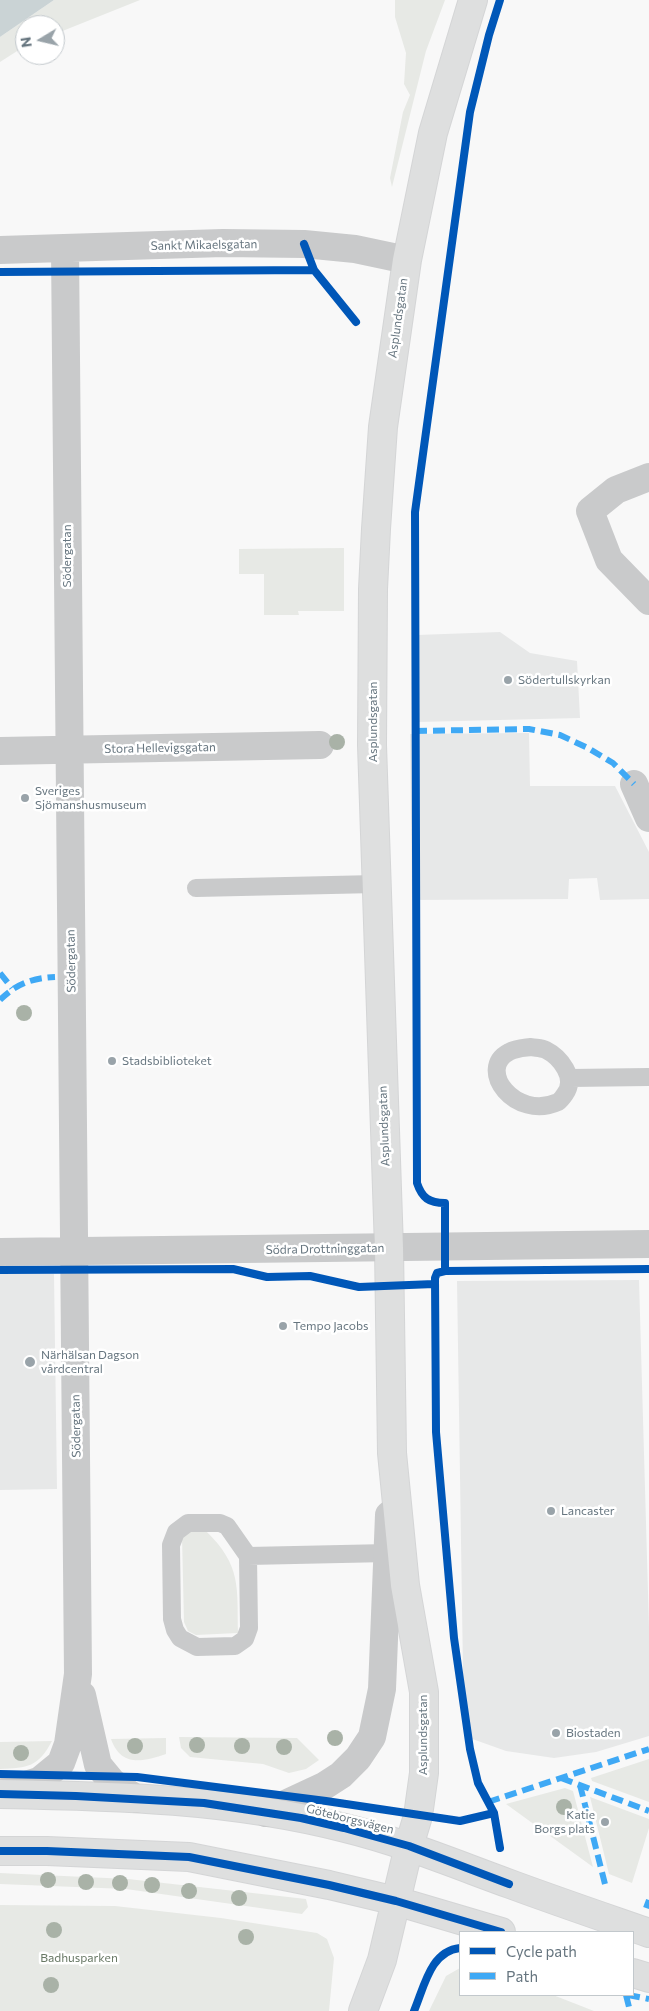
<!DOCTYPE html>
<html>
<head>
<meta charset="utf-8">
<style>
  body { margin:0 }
  #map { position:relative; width:649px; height:2011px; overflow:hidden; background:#f8f8f8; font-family:Commissioner,sans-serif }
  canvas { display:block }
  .legend { position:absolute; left:459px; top:1931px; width:175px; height:65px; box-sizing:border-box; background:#fff; border:1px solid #c2c8cc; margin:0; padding:6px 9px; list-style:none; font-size:15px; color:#66757f }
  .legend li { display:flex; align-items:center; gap:10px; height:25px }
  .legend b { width:25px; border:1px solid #c2c8cc }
  .north { position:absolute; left:15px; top:15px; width:50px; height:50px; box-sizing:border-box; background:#fff; border:1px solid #c2c8cc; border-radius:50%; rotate:261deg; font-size:14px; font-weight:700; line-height:20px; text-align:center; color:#66757f }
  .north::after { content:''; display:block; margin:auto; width:18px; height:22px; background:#99a3a9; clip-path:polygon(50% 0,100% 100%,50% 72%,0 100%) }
</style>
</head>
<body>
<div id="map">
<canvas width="649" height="2011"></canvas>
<ul class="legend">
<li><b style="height:6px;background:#0057b8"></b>Cycle path</li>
<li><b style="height:6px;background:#3fa9f5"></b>Path</li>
</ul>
<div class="north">N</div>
</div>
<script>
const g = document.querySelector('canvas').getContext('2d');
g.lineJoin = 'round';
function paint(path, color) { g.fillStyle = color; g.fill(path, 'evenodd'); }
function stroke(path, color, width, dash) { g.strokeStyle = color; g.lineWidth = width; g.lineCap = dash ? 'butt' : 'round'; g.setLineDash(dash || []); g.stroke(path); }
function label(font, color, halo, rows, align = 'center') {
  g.font = font + ' Commissioner,sans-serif'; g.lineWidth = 5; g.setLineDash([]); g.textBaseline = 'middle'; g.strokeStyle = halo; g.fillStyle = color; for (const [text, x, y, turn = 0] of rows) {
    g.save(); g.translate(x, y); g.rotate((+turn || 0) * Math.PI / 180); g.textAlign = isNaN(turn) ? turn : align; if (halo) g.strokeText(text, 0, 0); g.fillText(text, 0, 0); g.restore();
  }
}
paint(new Path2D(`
  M 500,632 L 530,653 L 577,661 L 580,718 L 418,722 L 417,635 Z
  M 529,733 L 530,786 L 615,786 L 649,852 L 649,899 L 600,900 L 597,878 L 569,879 L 568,899 L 412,900 L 410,734 Z
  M 0,1274 L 54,1274 L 57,1489 L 0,1490 Z
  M 639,1280 L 649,1627 L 649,1736 L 596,1752 L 554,1758 L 506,1751 L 464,1736 L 457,1281 Z`), '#e7e8e8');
paint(new Path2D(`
  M 54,0 L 140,0 L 55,34 L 55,25 L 25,25 L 25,46 L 0,62 L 0,37 Z
  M 395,0 L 445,0 L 426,51 L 392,187 L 390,178 L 403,112 L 410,95 L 404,84 L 406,53 L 395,17 Z
  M 344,548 L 344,611 L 298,611 L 299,615 L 264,615 L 264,574 L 239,574 L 239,549 Z
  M 192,1531 L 206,1531 C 242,1566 237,1588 238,1633 L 196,1635 L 188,1631 L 184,1622 L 182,1537 L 186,1533 Z
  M 179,1737 L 297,1738 L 319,1760 L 306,1769 L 289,1773 L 263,1764 L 190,1757 L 181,1748 Z
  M 166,1738 L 166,1754 C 142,1762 121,1767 111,1739 Z
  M 52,1741 C 38,1767 28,1768 0,1769 L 0,1742 Z
  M 649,1759 L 649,1802 L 592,1781 L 591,1778 Z
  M 565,1788 L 573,1791 L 593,1867 L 506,1804 Z
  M 590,1797 L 649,1819 L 649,1828 L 632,1883 L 609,1874 Z
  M 0,1873 L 128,1879 L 306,1899 L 308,1907 L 302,1914 L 126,1889 L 0,1884 Z
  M 0,1905 L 115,1906 L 221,1918 L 317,1933 L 327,1939 L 334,1958 L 329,2011 L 0,2011 Z
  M 460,1968 L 460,1995 L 553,1995 L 594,2011 L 429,2011 L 446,1976 Z`), '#e7e9e5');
paint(new Path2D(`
  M 0,0 L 54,0 L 0,37 Z`), '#cad3d5');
const secondary = new Path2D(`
  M 0,1794 C 116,1796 232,1799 345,1828 C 402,1842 455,1864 510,1884 C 556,1901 603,1917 649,1933
  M 0,1851 L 47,1851 L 189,1857 L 329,1885 L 396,1901 L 501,1932
  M 633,1973 L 649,1978
  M 363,2011 L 382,1960 L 409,1846 L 418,1816 L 424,1773 L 424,1692 L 405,1585 L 392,1453 L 389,1248 L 372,745 L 373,589 L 376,529 L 383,427 L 407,260 L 433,133 L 473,0`);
stroke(secondary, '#d4d5d6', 30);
stroke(new Path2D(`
  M 196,888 L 376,884
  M 531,1047 C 536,1048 542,1048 546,1050 C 560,1057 577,1078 565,1094 C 563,1097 561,1100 558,1102 C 515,1121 476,1069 509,1052 C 516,1048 524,1048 531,1047 Z
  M 570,1078 L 649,1077
  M 188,1523 L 220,1523 L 227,1526 L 248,1556 L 249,1628 L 245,1639 L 235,1646 L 197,1647 L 180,1638 L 175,1630 L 172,1619 L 171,1545 L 176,1532 Z
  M 248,1556 L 388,1553`), '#c9cacb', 18);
stroke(new Path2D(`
  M 0,250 L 223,243 L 304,244 L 355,249 L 407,260
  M 649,477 L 616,490 L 590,511 L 609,560 L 649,601
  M 0,751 L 320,745
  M 634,784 L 649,818
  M 0,1252 L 649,1244
  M 82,1695 L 98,1765 L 112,1782 L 137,1799
  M 3,1792 L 39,1781 L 61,1763 L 68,1744 L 78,1674 L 65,248
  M 266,1813 L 324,1786 L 341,1775 L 358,1758 L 372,1737 L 382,1689 L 389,1515`), '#c9cacb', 28);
stroke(secondary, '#dedfdf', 28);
stroke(new Path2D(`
  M 415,731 L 529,729 L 560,735 L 588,748 L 613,763 L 634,784
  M 0,973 L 12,988
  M 0,1000 C 16,984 32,978 55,977
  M 561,1778 L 649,1811
  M 580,1785 L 606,1888
  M 488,1802 L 649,1749
  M 646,1908 L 649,1900
  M 626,1995 L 630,2011
  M 628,1995 L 649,1999`), '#3fa9f5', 6, [12, 6]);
stroke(new Path2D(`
  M 304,244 L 314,270 L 356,322
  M 0,272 L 314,270
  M 0,1270 L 233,1269 L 267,1277 L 310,1276 L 359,1287 L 434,1284
  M 445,1271 L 445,1203 C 429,1203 422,1198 417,1183 L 415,512 L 470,112 L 489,35 L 500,0
  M 0,1774 L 137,1777 L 326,1801 L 460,1821 L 494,1813
  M 0,1794 L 76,1796 L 204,1803 L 301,1818 L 344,1828 L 409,1846 L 509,1884
  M 500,1848 L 494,1813 L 478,1783 L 470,1749 L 454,1638 L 436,1432 L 435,1278 L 437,1273 L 445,1271 L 649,1269
  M 0,1851 L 47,1851 L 189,1857 L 329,1885 L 396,1901 L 501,1932
  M 414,2011 C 424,1988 430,1951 460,1948`), '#0057b8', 8);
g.fillStyle = '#a9b2a7';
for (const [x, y] of [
  [337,742],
  [24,1013],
  [335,1738],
  [197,1745],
  [135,1746],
  [242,1746],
  [284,1747],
  [21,1753],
  [564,1807],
  [48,1880],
  [86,1882],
  [120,1883],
  [152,1885],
  [189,1891],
  [239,1898],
  [54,1930],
  [246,1937],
  [51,1985]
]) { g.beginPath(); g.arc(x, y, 8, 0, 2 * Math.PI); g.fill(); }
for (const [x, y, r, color] of [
  [508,680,5,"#99a3a9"],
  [25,798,5,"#99a3a9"],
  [112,1061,5,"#99a3a9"],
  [283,1326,5,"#99a3a9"],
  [30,1362,6,"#99a3a9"],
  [551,1511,5,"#99a3a9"],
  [556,1733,5,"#99a3a9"],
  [605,1822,5,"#99a3a9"]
]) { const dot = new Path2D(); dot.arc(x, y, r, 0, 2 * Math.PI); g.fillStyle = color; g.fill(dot); stroke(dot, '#fff', 2); }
label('12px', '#66757f', '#fff', [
  ["Sankt Mikaelsgatan",204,245,-1],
  ["Asplundsgatan",398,318,-82],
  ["Södergatan",67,556,-90],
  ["Asplundsgatan",373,722,-90],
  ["Stora Hellevigsgatan",160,748,-1],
  ["Södergatan",71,961,-91],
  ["Asplundsgatan",384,1126,-92],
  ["Södra Drottninggatan",325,1249,-1],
  ["Södergatan",76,1426,-91],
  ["Asplundsgatan",423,1735,-90],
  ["Göteborgsvägen",350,1819,14]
]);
label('12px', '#66757f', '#fff', [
  ["Södertullskyrkan",518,680],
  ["Sveriges",35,791],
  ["Sjömanshusmuseum",35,805],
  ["Stadsbiblioteket",122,1061],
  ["Tempo Jacobs",293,1326],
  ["Närhälsan Dagson",41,1355],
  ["vårdcentral",41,1369],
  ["Lancaster",561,1511],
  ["Biostaden",566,1733],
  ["Katie",595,1815,"right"],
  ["Borgs plats",595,1829,"right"]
], 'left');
label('12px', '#687865', '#fff', [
  ["Badhusparken",79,1958]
]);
</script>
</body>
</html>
